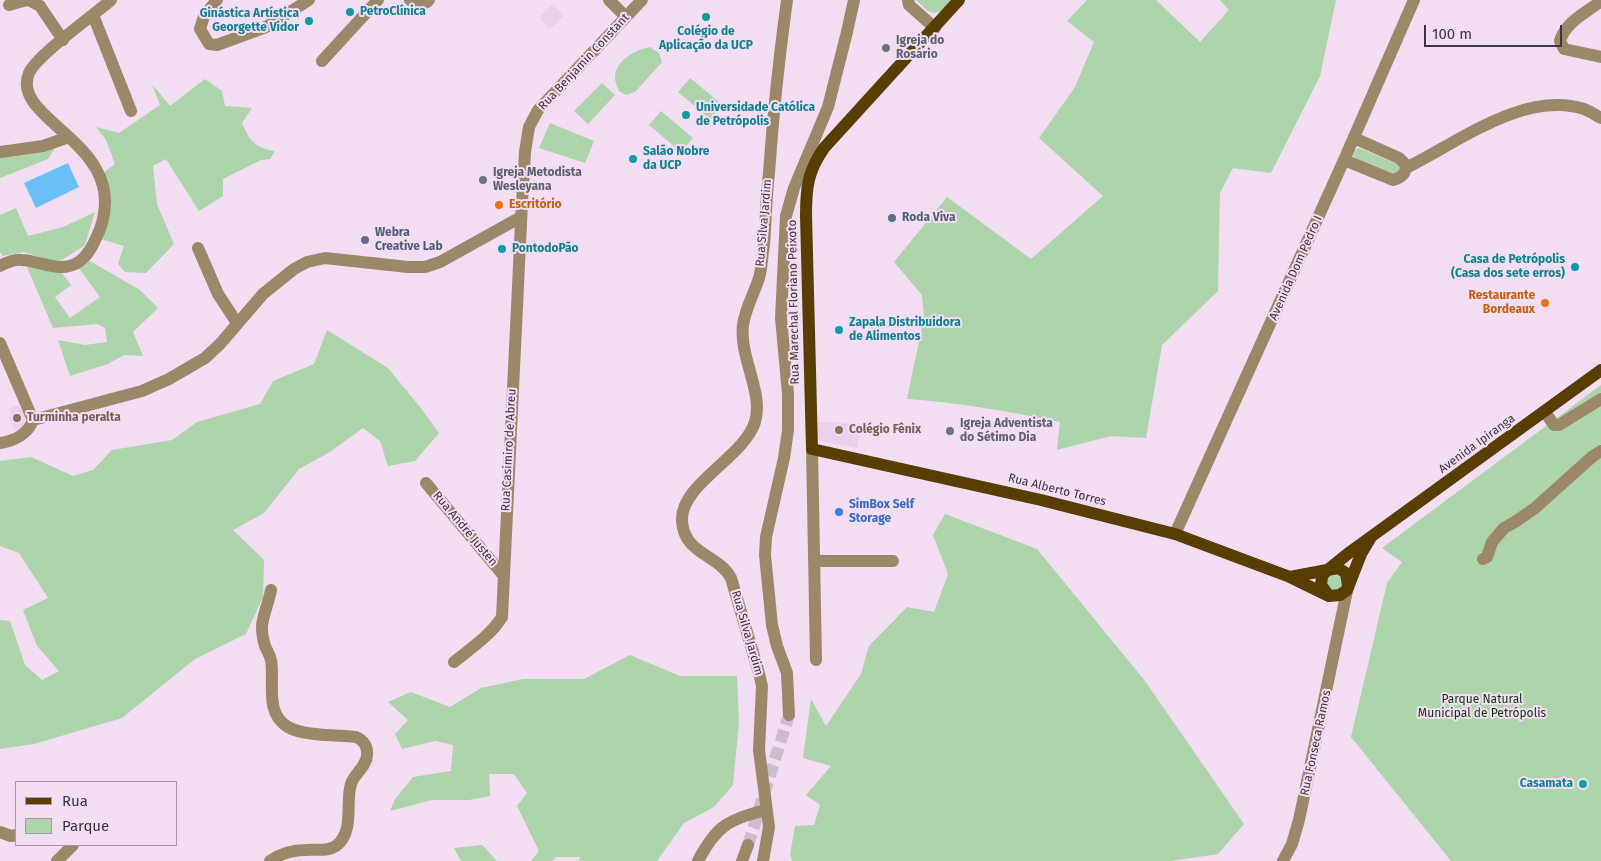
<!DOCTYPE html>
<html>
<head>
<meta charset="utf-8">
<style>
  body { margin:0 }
  #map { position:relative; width:1601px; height:861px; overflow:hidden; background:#f2ddf3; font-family:"Fira Sans",sans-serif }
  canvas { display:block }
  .legend { position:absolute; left:15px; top:781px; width:162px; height:65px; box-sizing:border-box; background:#f2ddf3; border:1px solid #a9a; margin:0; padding:6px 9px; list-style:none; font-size:15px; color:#3d343d }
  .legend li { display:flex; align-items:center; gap:10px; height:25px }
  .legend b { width:25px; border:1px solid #a9a }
  .scale { position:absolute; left:1424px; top:25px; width:138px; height:22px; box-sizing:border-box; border:2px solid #3d343d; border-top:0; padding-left:6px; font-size:15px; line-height:18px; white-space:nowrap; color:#3d343d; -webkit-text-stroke:4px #f2ddf3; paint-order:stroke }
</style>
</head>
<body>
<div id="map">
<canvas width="1601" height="861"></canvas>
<ul class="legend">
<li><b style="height:6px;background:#583e03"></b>Rua</li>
<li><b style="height:14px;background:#add4aa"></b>Parque</li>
</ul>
<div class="scale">100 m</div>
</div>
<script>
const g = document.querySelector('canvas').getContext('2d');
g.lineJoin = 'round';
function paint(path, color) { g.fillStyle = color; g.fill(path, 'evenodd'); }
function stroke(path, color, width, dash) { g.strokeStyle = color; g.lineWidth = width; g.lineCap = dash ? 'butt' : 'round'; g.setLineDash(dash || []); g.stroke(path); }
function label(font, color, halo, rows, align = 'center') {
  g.font = font + ' "Fira Sans",sans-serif'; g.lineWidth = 4; g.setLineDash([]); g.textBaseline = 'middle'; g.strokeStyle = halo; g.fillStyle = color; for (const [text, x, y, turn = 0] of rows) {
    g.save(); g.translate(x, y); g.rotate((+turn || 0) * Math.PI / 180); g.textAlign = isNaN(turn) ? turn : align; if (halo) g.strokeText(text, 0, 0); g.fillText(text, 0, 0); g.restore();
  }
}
paint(new Path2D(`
  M 553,4 L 564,15 L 550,29 L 539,18 Z
  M 18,405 L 20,408 L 22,407 L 26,415 L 25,420 L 22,428 L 16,431 L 9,417 L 12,415 L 9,409 Z
  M 816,422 L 862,423 L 857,448 L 820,441 L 818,437 Z`), '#e9d0eb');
paint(new Path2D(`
  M 916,0 L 951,0 L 941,11 L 934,13 L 928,11 Z
  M 1087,0 L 1156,0 L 1200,42 L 1229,10 L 1220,0 L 1336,0 L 1320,76 L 1271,173 L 1233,168 L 1220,193 L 1218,291 L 1162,345 L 1146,438 L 1111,436 L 1057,450 L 1060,422 C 1010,412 958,402 907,399 L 924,317 L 922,295 L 894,262 L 947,197 L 1031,259 L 1103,196 L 1039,138 L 1075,87 L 1094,42 L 1067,21 Z
  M 650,47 L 659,53 L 662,62 L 635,92 L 626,95 L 619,91 C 618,87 615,82 615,78 C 615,60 635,50 650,47 Z
  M 690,78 L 723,105 L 710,119 L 678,92 Z
  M 205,79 L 222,91 L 225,106 L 252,108 L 242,123 C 250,141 255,148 275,151 L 270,159 L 261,160 L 223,179 L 223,196 L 199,211 L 166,159 L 153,166 L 157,204 L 174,244 L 146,273 L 125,272 L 118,264 L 124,246 L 101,239 L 111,210 L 107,179 L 103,173 L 115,164 L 106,140 L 96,127 L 119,133 L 160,105 L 152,84 L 170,106 Z
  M 602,83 L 615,95 L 588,124 L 574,111 Z
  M 661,111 L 693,138 L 681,152 L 649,125 Z
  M 550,123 L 594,141 L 585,163 L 539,148 Z
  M 55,148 L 48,159 L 0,178 L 0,157 Z
  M 1359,148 L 1397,164 L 1400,168 L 1397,175 L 1355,159 L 1353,156 L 1354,151 Z
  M 16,208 L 28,236 L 63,227 L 95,212 L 85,245 L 57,263 L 24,252 L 3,256 L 0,252 L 0,215 Z
  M 88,260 L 140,290 L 158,308 L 133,332 L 143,356 L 124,355 L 108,364 L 70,376 L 58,340 L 85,345 L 107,342 L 105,328 L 97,324 L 53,328 L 27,267 L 62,273 L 71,285 L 55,297 L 70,318 L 100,297 L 78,267 Z
  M 327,330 L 388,368 L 420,407 L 439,433 L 415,461 L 388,466 L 380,441 L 363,428 L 330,452 L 299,469 L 264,513 L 233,530 L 264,560 L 263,597 L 246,634 L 195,659 L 122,718 L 34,744 L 0,749 L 0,620 L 10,621 L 25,665 L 42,680 L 59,671 L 37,646 L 23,610 L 48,598 L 19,553 L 0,546 L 0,461 L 31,457 L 73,476 L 93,470 L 112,450 L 172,440 L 197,422 L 260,404 L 273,381 L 314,364 Z
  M 1601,385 L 1601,861 L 1451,861 L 1351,737 L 1387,583 L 1402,562 L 1382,548 Z
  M 945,514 L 1037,549 L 1145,681 L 1244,824 L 1218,854 L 1171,861 L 792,861 L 790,855 L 795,826 L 814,825 L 820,805 L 806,795 L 831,766 L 803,758 L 811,699 L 826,726 L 861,674 L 869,646 L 907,607 L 934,612 L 948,574 L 933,535 Z
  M 1335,574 L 1341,577 L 1344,582 L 1341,590 L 1330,591 L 1326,580 L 1330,575 Z
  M 630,655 L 680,676 L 737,676 L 739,722 L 733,785 L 714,807 L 684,823 L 657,861 L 579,861 L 580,857 L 555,857 L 553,861 L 531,861 L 539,851 L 517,806 L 527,793 L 514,774 L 489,774 L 490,796 L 469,800 L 432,800 L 390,811 L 395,799 L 413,777 L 451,771 L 453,745 L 435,741 L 402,749 L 395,734 L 408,720 L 388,702 L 411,692 L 450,707 L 481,688 L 523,679 L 584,679 Z
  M 482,845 L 497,861 L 461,861 L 454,848 Z`), '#add4aa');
paint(new Path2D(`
  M 68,163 L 79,187 L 36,208 L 24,183 Z`), '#6ac0f6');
stroke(new Path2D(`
  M 748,845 L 789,715`), '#cebbcf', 12, [12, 6]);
stroke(new Path2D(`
  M 29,0 L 40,6 L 63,40
  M 217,0 L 204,16 L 200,29 L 209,44 L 217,45 L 266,27 L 309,0
  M 410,0 L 418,5 L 427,2 L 429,0
  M 609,0 L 626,17
  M 908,0 L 909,5 L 935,28
  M 1601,1 C 1586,13 1566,21 1560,41 L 1564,49 L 1601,57
  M 9,5 L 27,0
  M 93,15 L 131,111
  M 322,61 L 378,0
  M 0,152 L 43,146 L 69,137
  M 1344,160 L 1393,180 C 1401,178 1406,174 1406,165 L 1399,158 L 1354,138
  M 1406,168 C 1457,143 1524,90 1584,109 C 1590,111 1595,115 1601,118
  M 198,248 L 218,294 L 237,323
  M 0,266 C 6,263 15,259 22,260 C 40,261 59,273 77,263 C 89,256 95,241 100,229 C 131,143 9,121 29,73 C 36,56 94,15 111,0
  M 0,343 L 33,420
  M 1545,412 L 1554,425 L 1559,425 L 1601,399
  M 33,420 L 142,391 L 169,379 L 205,358 L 220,344 L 263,294 L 294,269 L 307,262 L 325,258 L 408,267 L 425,267 L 440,262 L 521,217
  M 0,443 C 14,441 28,434 33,420
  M 812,449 L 816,660
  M 426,483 L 503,575
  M 1175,534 L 1344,160 L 1414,0
  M 1483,559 L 1487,557 L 1492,542 L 1504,528 L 1515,522 L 1535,508 L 1593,456 L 1601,451
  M 814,561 L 893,561
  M 454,662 C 470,649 491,635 502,617 L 522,203 L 525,152 L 529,127 L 538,110 L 642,0
  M 789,715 L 787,673 L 777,646 L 772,625 L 765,555 L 766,537 L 784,458 L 788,430 L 788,394 L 781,318 L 786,216 L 794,188 L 828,107 L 847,32 L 854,0
  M 0,832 L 11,836 L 16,835
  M 57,861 L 73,845
  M 270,861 C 280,854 294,850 306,850 C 316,849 327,852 336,846 C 355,832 345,802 351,784 C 354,774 367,766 367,755 C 368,746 363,740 356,737 C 338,735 303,736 288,727 C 264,713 275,682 271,660 C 270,655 267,651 265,646 C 263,639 261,627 263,620 C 265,610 269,601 271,590
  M 698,861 C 716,826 729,819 766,810
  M 742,861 L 748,845
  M 763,861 L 769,827 L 759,750 L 762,686 L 759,673 L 731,578 C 718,554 683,554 682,520 C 681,484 744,457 755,422 C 764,393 739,357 743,325 C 745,309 754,294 759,278 C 762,268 762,256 764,245 C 766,221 766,197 769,173 C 773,115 779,58 787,0
  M 1283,861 L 1292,844 L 1299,820 L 1348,586`), '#9b8868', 12);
stroke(new Path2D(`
  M 959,0 L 824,148 C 808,171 806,187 806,215 L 812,449 L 1041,500 L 1175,534 L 1290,577 L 1329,596
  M 1370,539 L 1361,554 L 1347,590 L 1340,595 L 1329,596 L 1321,585 L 1322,577 L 1324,573 L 1350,552 L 1601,370
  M 1290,577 L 1338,568 L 1346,573 L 1348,586`), '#583e03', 12);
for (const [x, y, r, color] of [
  [350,12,5,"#0f9aa8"],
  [706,17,5,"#0f9aa8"],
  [309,21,5,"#0f9aa8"],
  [886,48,5,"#6b7280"],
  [686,115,5,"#0f9aa8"],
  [633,159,5,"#0f9aa8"],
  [483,180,5,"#6b7280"],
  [499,205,5,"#e8710a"],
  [892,218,5,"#5c6f8a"],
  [365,240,5,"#5c6f8a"],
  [502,249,5,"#0f9aa8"],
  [1575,267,5,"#0f9aa8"],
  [1545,303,5,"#e8710a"],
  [839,330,5,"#0f9aa8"],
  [17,418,5,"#8d6e63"],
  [839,430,5,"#8d6e63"],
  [950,431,5,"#6b7280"],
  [839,512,5,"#3f7fe0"],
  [1583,784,5,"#0f9aa8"]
]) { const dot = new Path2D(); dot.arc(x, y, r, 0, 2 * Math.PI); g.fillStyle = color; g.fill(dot); stroke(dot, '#f2ddf3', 2); }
label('bold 12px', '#0d838f', '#f2ddf3', [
  ["PetroClínica",360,12],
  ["Ginástica Artística",299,14,"right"],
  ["Georgette Vidor",299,28,"right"],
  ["Colégio de",706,32,"center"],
  ["Aplicação da UCP",706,46,"center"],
  ["Universidade Católica",696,108],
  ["de Petrópolis",696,122],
  ["Salão Nobre",643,152],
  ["da UCP",643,166],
  ["PontodoPão",512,249],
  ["Casa de Petrópolis",1565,260,"right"],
  ["(Casa dos sete erros)",1565,274,"right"],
  ["Zapala Distribuidora",849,323],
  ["de Alimentos",849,337],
  ["Casamata",1573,784,"right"]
], 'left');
label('bold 12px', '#5b616d', '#f2ddf3', [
  ["Igreja do",896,41],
  ["Rosário",896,55],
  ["Igreja Metodista",493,173],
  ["Wesleyana",493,187],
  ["Igreja Adventista",960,424],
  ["do Sétimo Dia",960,438]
], 'left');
label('12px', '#3d343d', '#f2ddf3', [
  ["Rua Benjamin Constant",584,62,-47],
  ["Rua Silva Jardim",764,223,-85],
  ["Avenida Dom Pedro I",1296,268,-66],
  ["Rua Marechal Floriano Peixoto",794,302,-91],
  ["Avenida Ipiranga",1477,444,-36],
  ["Rua Casimiro de Abreu",509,450,-87],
  ["Rua Alberto Torres",1057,490,14],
  ["Rua André Justen",465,529,50],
  ["Rua Silva Jardim",747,633,74],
  ["Rua Fonseca Ramos",1316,743,-78]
]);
label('bold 12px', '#c56008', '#f2ddf3', [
  ["Escritório",509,205],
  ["Restaurante",1535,296,"right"],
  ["Bordeaux",1535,310,"right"]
], 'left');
label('bold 12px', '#4e5e75', '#f2ddf3', [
  ["Roda Viva",902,218],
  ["Webra",375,233],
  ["Creative Lab",375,247]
], 'left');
label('bold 12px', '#785e54', '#f2ddf3', [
  ["Turminha peralta",27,418],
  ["Colégio Fênix",849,430]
], 'left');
label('bold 12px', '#366cbe', '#f2ddf3', [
  ["SimBox Self",849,505],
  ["Storage",849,519]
], 'left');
label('12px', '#0c380b', '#f2ddf3', [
  ["Parque Natural",1482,700],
  ["Municipal de Petrópolis",1482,714]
]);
</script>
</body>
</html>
